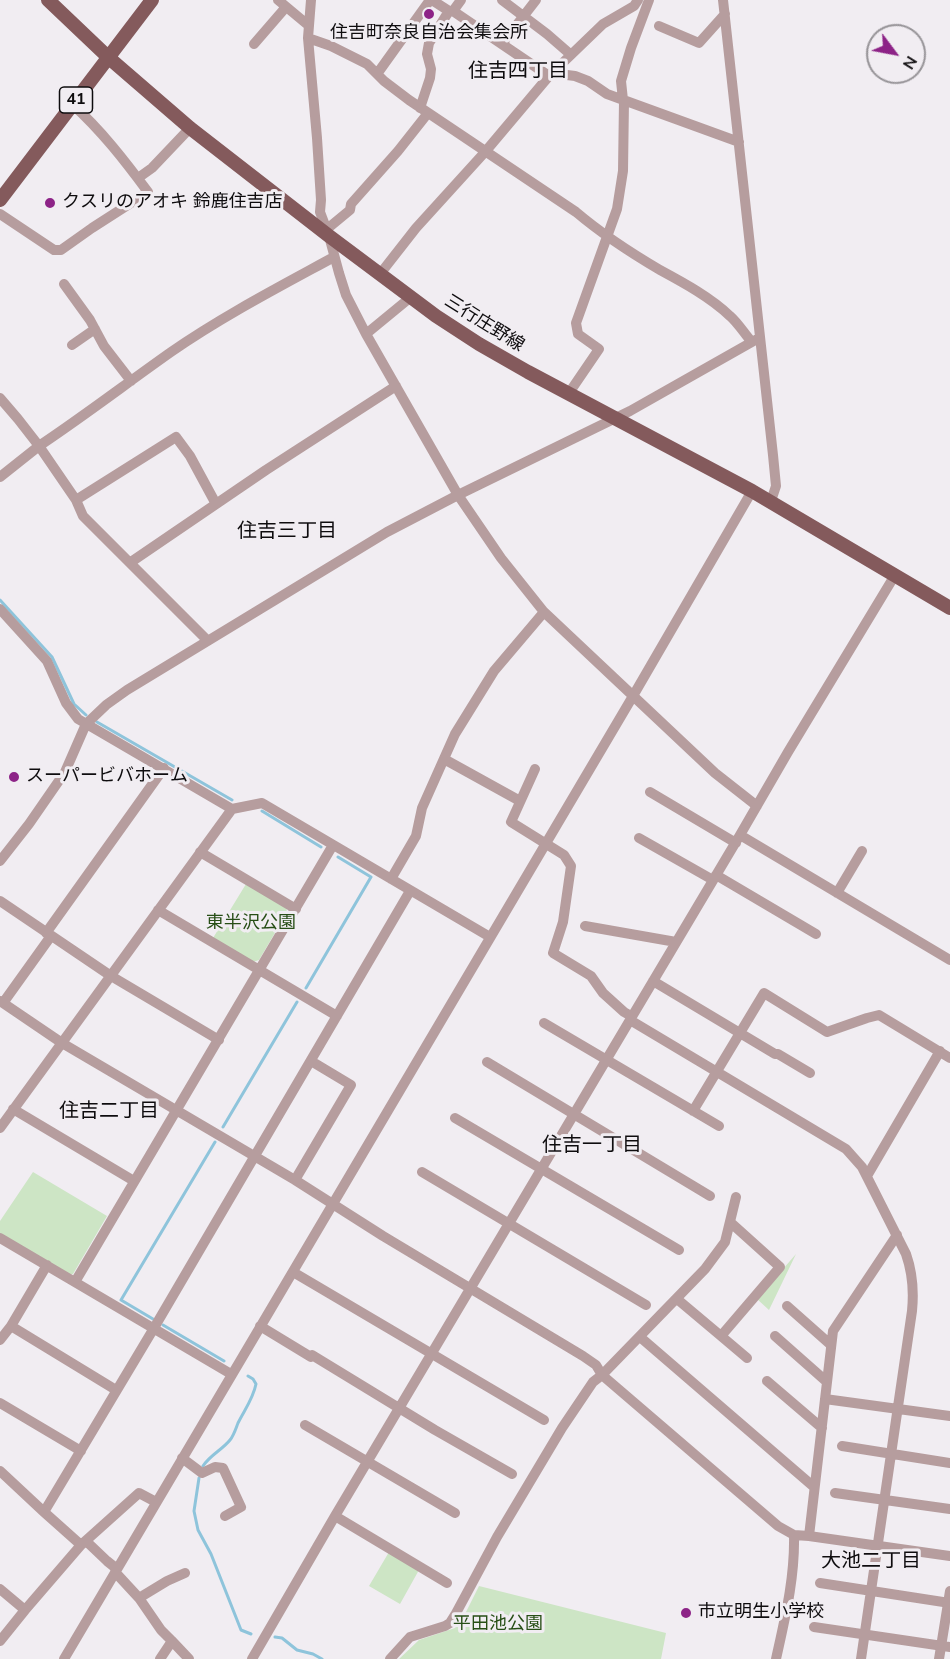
<!DOCTYPE html>
<html>
<head>
<meta charset="utf-8">
<style>
  body { margin:0 }
  #map { position:relative; width:950px; height:1659px; overflow:hidden; background:#f1edf2; font-family:"Nunito Sans",sans-serif }
  canvas { display:block }
  .north { position:absolute; left:866px; top:24px; width:60px; height:60px; box-sizing:border-box; background:#f1edf2; border:2px solid #969397; border-radius:50%; rotate:122deg; font-size:16px; font-weight:700; line-height:24px; text-align:center; color:#0e0c0e }
  .north::after { content:''; display:block; margin:auto; width:21px; height:27px; background:#8d2387; clip-path:polygon(50% 0,100% 100%,50% 72%,0 100%) }
</style>
</head>
<body>
<div id="map">
<canvas width="950" height="1659"></canvas>
<div class="north">N</div>
</div>
<script>
const g = document.querySelector('canvas').getContext('2d');
g.lineJoin = 'round';
function paint(path, color) { g.fillStyle = color; g.fill(path, 'evenodd'); }
function stroke(path, color, width, dash) { g.strokeStyle = color; g.lineWidth = width; g.lineCap = dash ? 'butt' : 'round'; g.setLineDash(dash || []); g.stroke(path); }
function label(font, color, halo, rows, align = 'center') {
  g.font = font + ' "Nunito Sans","Noto Sans JP",sans-serif'; g.lineWidth = 6; g.setLineDash([]); g.textBaseline = 'middle'; g.strokeStyle = halo; g.fillStyle = color; for (const [text, x, y, turn = 0] of rows) {
    g.save(); g.translate(x, y); g.rotate((+turn || 0) * Math.PI / 180); g.textAlign = isNaN(turn) ? turn : align; if (halo) g.strokeText(text, 0, 0); g.fillText(text, 0, 0); g.restore();
  }
}
paint(new Path2D(`
  M 246,884 L 287,908 L 286,914 L 259,960 L 253,962 L 213,938 Z
  M 33,1172 L 107,1216 L 73,1274 L 70,1275 L 0,1234 L 0,1221 Z
  M 796,1254 L 769,1310 L 757,1299 Z
  M 389,1552 L 419,1570 L 400,1604 L 369,1586 Z
  M 479,1586 L 666,1633 L 661,1659 L 399,1659 L 419,1640 L 455,1628 L 462,1620 Z`), '#cde5c5');
stroke(new Path2D(`
  M 0,600 L 52,657 L 74,704 L 86,715
  M 97,722 L 232,800
  M 262,811 L 321,847
  M 306,988 L 371,877 L 338,857
  M 223,1127 L 297,1002
  M 153,1319 L 121,1300 L 215,1142
  M 163,1325 L 224,1361
  M 203,1466 C 210,1455 222,1450 230,1440 C 234,1435 236,1428 238,1423 C 245,1409 253,1399 256,1384 L 253,1379 L 248,1376
  M 199,1478 L 194,1511 L 198,1530 L 211,1554 L 241,1630 L 251,1634
  M 275,1637 L 282,1638 L 297,1650 L 313,1654 L 322,1659`), '#8ec4db', 3);
stroke(new Path2D(`
  M 278,0 L 308,25
  M 311,0 L 308,38 L 317,138 L 321,200 L 320,212 L 329,236 L 339,273 L 346,295 L 366,334 L 458,495 L 501,558 L 544,612 L 715,773 L 757,806
  M 432,0 L 449,11 L 453,11 L 549,76
  M 502,0 L 547,34 L 570,54
  M 723,0 L 773,455 L 776,486 L 771,501
  M 453,11 L 461,0
  M 659,26 L 699,43 L 725,14
  M 308,38 L 331,46 L 367,64 L 384,81 L 409,100 L 576,212 C 602,234 631,253 660,270 C 684,283 710,297 730,316 C 738,323 744,333 751,341
  M 254,44 L 286,7
  M 502,44 L 536,0
  M 551,73 L 575,76 L 588,81 L 607,94 L 739,142
  M 377,74 L 430,0
  M 623,100 L 621,81 L 631,48 L 649,0
  M 420,108 L 430,78 L 431,69 L 427,54 L 429,43 L 449,11
  M 138,178 L 152,168 L 190,128
  M 0,214 L 54,250 L 61,250 L 92,228 L 148,192 C 125,161 101,130 72,104
  M 327,229 L 350,210 L 351,204 L 398,151 L 428,113
  M 380,274 L 416,228 L 485,152 L 549,76 L 603,24 L 634,6 L 638,0
  M 64,284 L 90,320 L 104,346 L 131,381
  M 366,334 L 411,297
  M 72,345 L 95,329
  M 569,393 L 599,349 L 578,334 L 576,323 L 617,209 L 623,171 L 624,101
  M 0,398 L 18,419 L 39,446 L 0,477
  M 76,500 L 176,437 L 190,456 L 216,504
  M 131,562 L 266,470 L 396,386
  M 0,609 L 47,661 L 66,703 L 78,719 L 232,809 L 262,803 L 490,937
  M 207,640 L 83,516 L 76,500 L 39,446 C 84,416 127,383 171,352 C 223,316 279,287 334,257
  M 444,759 L 520,801
  M 535,769 L 511,822 L 564,855 L 571,866 L 563,922 L 553,953 L 591,976 L 603,993 L 624,1012 L 631,1016
  M 650,792 L 736,843
  M 740,835 L 950,960
  M 639,838 L 713,880
  M 200,852 L 296,909
  M 0,861 L 29,824 L 65,772 L 86,724 L 106,705 L 127,690 L 387,532 L 458,495 L 630,411 L 759,338
  M 716,875 L 816,934
  M 391,879 L 416,836 L 422,808 L 455,734 L 494,671 L 544,612
  M 837,893 L 862,851
  M 0,901 L 111,976 L 219,1040
  M 158,910 L 337,1016
  M 585,926 L 676,942
  M 46,933 L 164,768
  M 653,981 L 775,1054 L 778,1054 L 810,1073
  M 0,1001 L 62,1043 L 295,1180 L 383,1236 L 583,1356 L 596,1365 L 602,1375 L 778,1526 L 794,1535 L 809,1536 L 833,1331 L 897,1235
  M 3,1003 L 51,936
  M 630,1020 L 846,1149 L 862,1167 L 906,1254 C 913,1274 914,1291 912,1311 L 861,1659
  M 544,1023 L 719,1126
  M 487,1062 L 710,1196
  M 13,1109 L 134,1181
  M 693,1111 L 764,993 L 827,1032 L 867,1018 L 879,1015 L 950,1058
  M 455,1118 L 679,1250
  M 0,1128 L 232,809
  M 422,1172 L 646,1305
  M 867,1176 L 940,1051
  M 295,1180 L 351,1085 L 311,1061
  M 0,1238 L 231,1374
  M 293,1272 L 544,1420
  M 75,1282 L 333,845
  M 677,1299 L 721,1336 L 780,1267 L 730,1222
  M 787,1306 L 831,1345
  M 11,1326 L 116,1390
  M 260,1326 L 311,1357
  M 721,1336 L 747,1358
  M 775,1336 L 827,1382
  M 640,1337 L 814,1487
  M 0,1340 L 11,1326 L 47,1265
  M 312,1355 L 435,1430 L 512,1474
  M 767,1381 L 822,1428
  M 825,1399 L 950,1416
  M 0,1403 L 81,1451
  M 305,1425 L 455,1513
  M 842,1446 L 950,1463
  M 182,1458 L 202,1473 L 215,1467 L 223,1468 L 241,1507 L 225,1516
  M 0,1471 L 44,1512 L 81,1545
  M 835,1493 L 950,1509
  M 44,1512 L 154,1328 L 410,891
  M 335,1516 L 447,1583
  M 809,1536 L 950,1556
  M 86,1541 L 107,1561 L 117,1569
  M 115,1572 L 139,1598 L 161,1630 L 172,1641
  M 820,1583 L 950,1603
  M 0,1589 L 25,1610
  M 139,1598 L 167,1581 L 185,1573
  M 814,1627 L 950,1647
  M 0,1641 L 25,1610 L 81,1545 L 139,1493 L 156,1502
  M 64,1659 L 633,696 L 752,491
  M 160,1659 L 172,1641 L 189,1659
  M 252,1659 L 335,1516 L 740,835 L 788,752 L 895,575
  M 390,1659 L 410,1637 L 445,1626 L 450,1623 L 455,1615 L 497,1537 L 562,1428 L 593,1382 L 602,1375 L 705,1269 L 725,1242 L 736,1197
  M 776,1659 C 785,1618 795,1578 794,1535
  M 939,1659 L 950,1591`), '#b69d9e', 10);
stroke(new Path2D(`
  M 48,0 L 109,58 L 190,128 L 329,236 L 436,316 L 479,344 L 528,372 L 752,491 L 950,608
  M 0,200 L 152,0`), '#845a5c', 14);
for (const [x, y, r, color] of [
  [429,14,6,"#8d2387"],
  [50,203,6,"#8d2387"],
  [14,777,6,"#8d2387"],
  [686,1613,6,"#8d2387"]
]) { const dot = new Path2D(); dot.arc(x, y, r, 0, 2 * Math.PI); g.fillStyle = color; g.fill(dot); stroke(dot, '#f1edf2', 2); }
for (const [x, y, w] of [
  [76,100,33]
]) { const box = new Path2D(); box.roundRect(x - w / 2, y - 13, w, 26, 4.5); g.fillStyle = '#f1edf2'; g.fill(box); stroke(box, '#0e0c0e', 1.5); }
label('bold 16px', '#0e0c0e', null, [
  ["41",76,100]
]);
label('18px', '#0e0c0e', '#f1edf2', [
  ["住吉町奈良自治会集会所",429,34,"center"],
  ["クスリのアオキ 鈴鹿住吉店",62,203],
  ["スーパービバホーム",26,777],
  ["市立明生小学校",698,1613]
], 'left');
label('18px', '#0e0c0e', '#f1edf2', [
  ["三行庄野線",484,324,32]
]);
label('18px', '#274e16', '#f1edf2', [
  ["東半沢公園",251,924],
  ["平田池公園",498,1625]
]);
label('20px', '#0e0c0e', '#f1edf2', [
  ["住吉四丁目",518,72],
  ["住吉三丁目",287,532],
  ["住吉二丁目",109,1112],
  ["住吉一丁目",592,1146],
  ["大池二丁目",871,1562]
]);
</script>
</body>
</html>
